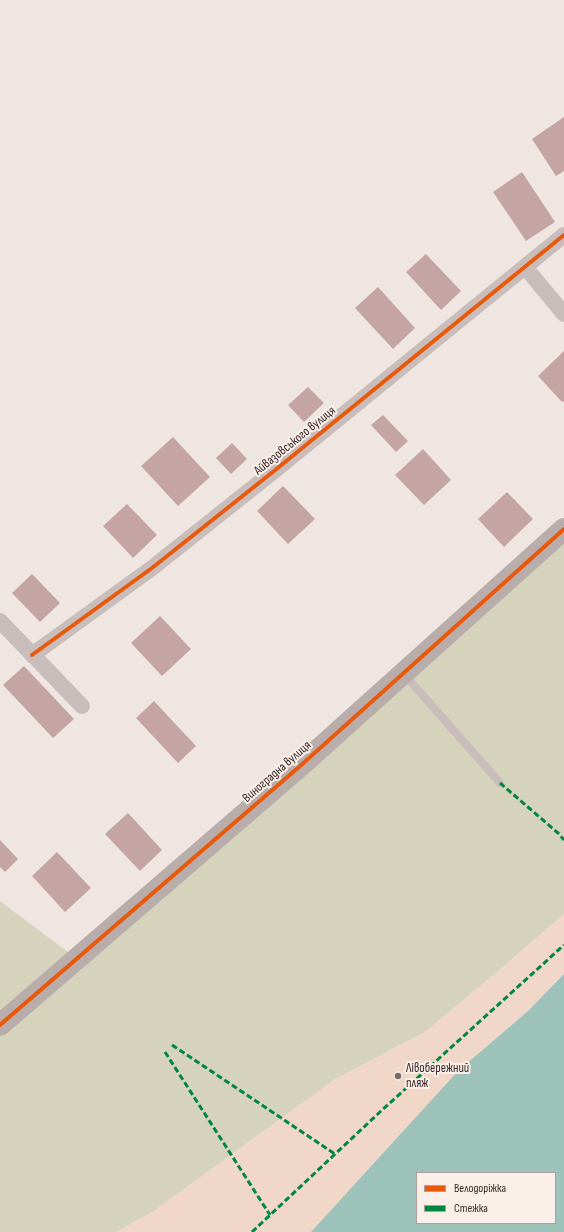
<!DOCTYPE html>
<html>
<head>
<meta charset="utf-8">
<style>
  body { margin:0 }
  #map { position:relative; width:564px; height:1232px; overflow:hidden; background:#efe6e2; font-family:"Sofia Sans Condensed",sans-serif }
  canvas { display:block }
  .legend { position:absolute; left:416px; top:1172px; width:140px; height:52px; box-sizing:border-box; background:#fbefea; border:1px solid #ada09c; margin:0; padding:5px 7px; list-style:none; font-size:12px; color:#392a28 }
  .legend li { display:flex; align-items:center; gap:8px; height:20px }
  .legend b { width:20px; border:1px solid #ada09c }
</style>
</head>
<body>
<div id="map">
<canvas width="564" height="1232"></canvas>
<ul class="legend">
<li><b style="height:5px;background:#e8590c"></b>Велодоріжка</li>
<li><b style="height:5px;background:#00873e"></b>Стежка</li>
</ul>
</div>
<script>
const g = document.querySelector('canvas').getContext('2d');
g.lineJoin = 'round';
function paint(path, color) { g.fillStyle = color; g.fill(path, 'evenodd'); }
function stroke(path, color, width, dash) { g.strokeStyle = color; g.lineWidth = width; g.lineCap = dash ? 'butt' : 'round'; g.setLineDash(dash || []); g.stroke(path); }
function label(font, color, halo, rows, align = 'center') {
  g.font = font + ' "Sofia Sans Condensed",sans-serif'; g.lineWidth = 4; g.setLineDash([]); g.textBaseline = 'middle'; g.strokeStyle = halo; g.fillStyle = color; for (const [text, x, y, turn = 0] of rows) {
    g.save(); g.translate(x, y); g.rotate((+turn || 0) * Math.PI / 180); g.textAlign = isNaN(turn) ? turn : align; if (halo) g.strokeText(text, 0, 0); g.fillText(text, 0, 0); g.restore();
  }
}
paint(new Path2D(`
  M 564,529 L 564,914 L 504,966 L 425,1032 L 332,1081 L 214,1232 L 0,1232 L 0,901 L 76,958 Z`), '#d6d3bc');
paint(new Path2D(`
  M 564,914 L 564,974 L 528,1011 L 458,1071 L 311,1232 L 116,1232 L 155,1210 L 332,1081 L 425,1032 L 504,966 Z`), '#f0d7c8');
paint(new Path2D(`
  M 564,974 L 564,1232 L 311,1232 L 458,1071 L 528,1011 ZM 417,1173 L 555,1173 L 555,1223 L 417,1223 Z`), '#9dc2b9');
paint(new Path2D(`
  M 564,117 L 564,171 L 556,176 L 532,139 Z
  M 522,172 L 555,222 L 526,241 L 493,192 Z
  M 426,254 L 461,291 L 441,310 L 406,272 Z
  M 378,287 L 415,328 L 393,349 L 355,308 Z
  M 564,351 L 564,401 L 562,402 L 538,376 Z
  M 308,387 L 324,403 L 304,422 L 288,405 Z
  M 383,415 L 408,441 L 396,452 L 371,425 Z
  M 173,437 L 210,477 L 178,506 L 141,466 Z
  M 232,443 L 247,459 L 231,474 L 216,458 Z
  M 423,449 L 451,480 L 424,505 L 395,475 Z
  M 283,486 L 315,519 L 288,544 L 257,511 Z
  M 507,492 L 533,519 L 504,547 L 478,519 Z
  M 127,504 L 157,535 L 133,558 L 103,526 Z
  M 32,574 L 60,603 L 40,622 L 12,593 Z
  M 160,616 L 191,649 L 162,676 L 131,643 Z
  M 24,666 L 74,719 L 53,738 L 3,685 Z
  M 154,701 L 196,746 L 178,763 L 136,718 Z
  M 128,813 L 162,850 L 140,871 L 105,834 Z
  M 0,840 L 18,859 L 5,872 L 0,867 Z
  M 57,852 L 91,888 L 65,912 L 32,876 Z`), '#c4a5a3');
stroke(new Path2D(`
  M 404,674 L 500,783`), '#c8bdbb', 8);
stroke(new Path2D(`
  M 525,267 L 564,314
  M 0,621 L 82,706
  M 32,655 L 152,568 L 274,471 L 564,235`), '#c8bdbb', 16);
stroke(new Path2D(`
  M 0,1025 L 299,767 L 564,529`), '#b9adab', 22);
stroke(new Path2D(`
  M 500,783 L 558,833 L 564,840
  M 172,1045 L 335,1154
  M 165,1052 L 270,1215
  M 252,1232 L 381,1111 L 564,945`), '#00873e', 3, [6, 3]);
stroke(new Path2D(`
  M 32,655 L 152,568 L 274,471 L 564,235
  M 0,1025 L 299,767 L 564,529`), '#e8590c', 4);
for (const [x, y, r, color] of [
  [398,1076,4,"#796c69"]
]) { const dot = new Path2D(); dot.arc(x, y, r, 0, 2 * Math.PI); g.fillStyle = color; g.fill(dot); stroke(dot, '#fbefea', 1.5); }
label('13px', '#392a28', '#fbefea', [
  ["Айвазовського вулиця",295,441,-39],
  ["Виноградна вулиця",277,772,-41]
]);
label('13px', '#392a28', '#fbefea', [
  ["Лівобережний",406,1069],
  ["пляж",406,1084]
], 'left');
</script>
</body>
</html>
